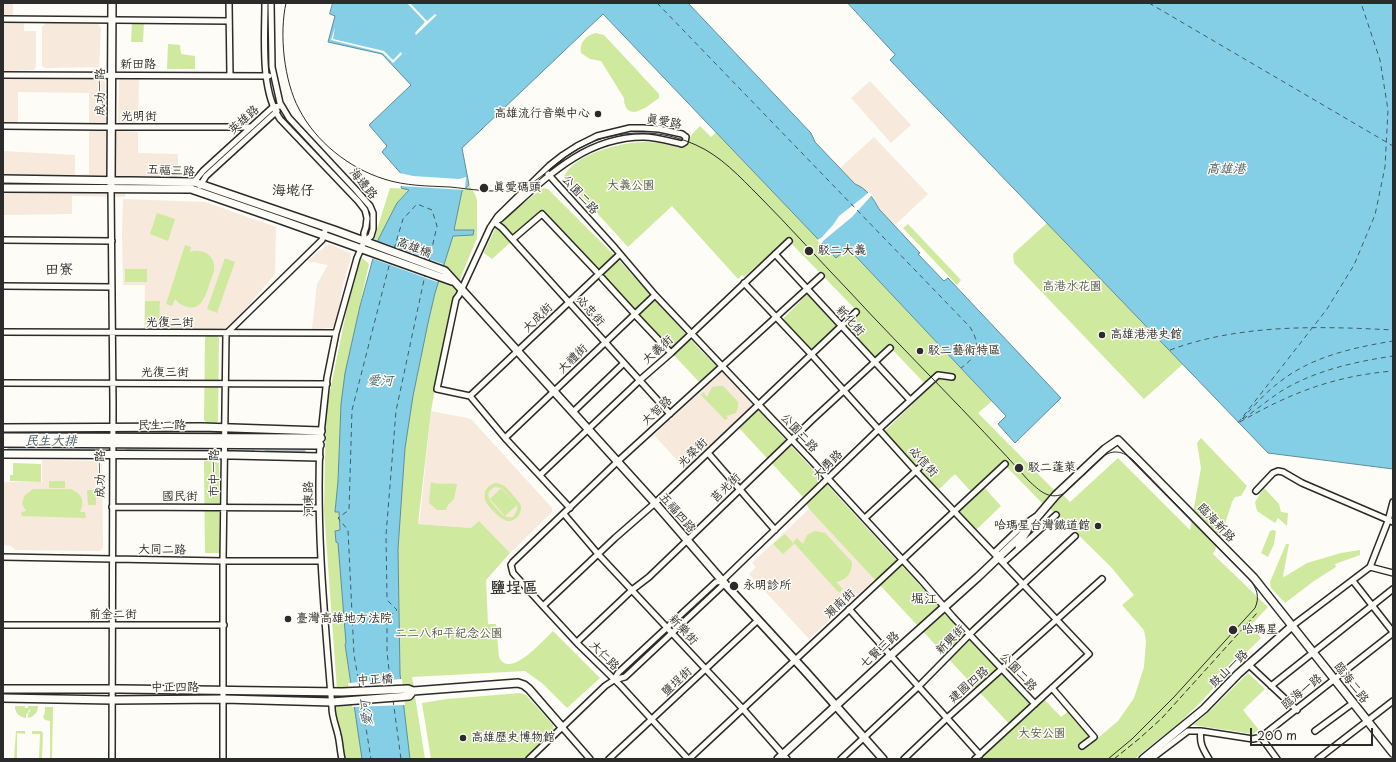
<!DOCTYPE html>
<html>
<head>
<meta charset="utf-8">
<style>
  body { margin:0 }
  #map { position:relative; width:1396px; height:762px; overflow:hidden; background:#fdfcf7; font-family:"Playpen Sans",sans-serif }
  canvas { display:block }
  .frame { position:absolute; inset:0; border:4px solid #2b2b2b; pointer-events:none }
  .scale { position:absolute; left:1250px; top:728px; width:123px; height:18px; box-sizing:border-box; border:2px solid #2b2b2b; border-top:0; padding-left:5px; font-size:12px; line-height:14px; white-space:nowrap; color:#2b2b2b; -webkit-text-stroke:3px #fdfcf7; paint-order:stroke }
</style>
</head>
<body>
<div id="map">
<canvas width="1396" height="762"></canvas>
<div class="frame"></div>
<div class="scale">200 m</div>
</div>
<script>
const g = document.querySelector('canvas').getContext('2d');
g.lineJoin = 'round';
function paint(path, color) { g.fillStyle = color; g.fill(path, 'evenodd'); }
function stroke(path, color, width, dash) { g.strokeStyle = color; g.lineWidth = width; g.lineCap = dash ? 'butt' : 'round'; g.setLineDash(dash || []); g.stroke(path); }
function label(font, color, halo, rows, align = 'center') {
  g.font = font + ' "Playpen Sans","LXGW WenKai TC",sans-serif'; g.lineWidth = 3; g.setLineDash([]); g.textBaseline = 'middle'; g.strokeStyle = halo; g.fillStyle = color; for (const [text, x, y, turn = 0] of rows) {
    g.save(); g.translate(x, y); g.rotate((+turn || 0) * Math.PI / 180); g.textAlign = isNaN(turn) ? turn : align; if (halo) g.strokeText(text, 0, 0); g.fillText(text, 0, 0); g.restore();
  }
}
paint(new Path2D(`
  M 3,3 L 13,3 L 13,21 L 24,22 L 24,31 L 36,31 L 36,66 L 34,70 L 3,71 Z
  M 46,23 L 97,23 L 101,28 L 99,67 L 46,68 L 42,66 L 42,27 Z
  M 6,77 L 102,77 L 105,82 L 106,130 L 138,132 L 138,153 L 178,154 L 178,184 L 126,183 L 125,197 L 72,196 L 72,214 L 3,215 L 3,151 L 75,155 L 75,175 L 89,174 L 89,93 L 18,92 L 18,124 L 3,123 L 3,80 Z
  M 122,77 L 139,77 L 138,125 L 118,125 L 119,81 Z
  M 870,81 L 911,125 L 891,143 L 851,98 Z
  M 874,137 L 928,194 L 894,226 L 879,209 L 876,202 L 855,184 L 840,168 Z
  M 123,199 L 205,202 L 276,227 L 275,274 L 230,327 L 210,331 L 144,330 L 145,285 L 123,285 L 122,234 Z
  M 329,244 L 350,253 L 351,258 L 343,284 L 336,324 L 332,328 L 312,329 L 317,284 L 328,265 L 307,261 Z
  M 722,372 L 753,405 L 685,469 L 654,435 Z
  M 431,411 L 467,418 L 472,420 L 552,508 L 552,512 L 510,553 L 479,522 L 471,528 L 418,524 L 420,518 Z
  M 42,460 L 98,461 L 102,464 L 103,548 L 100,551 L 15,550 L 11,546 L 3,545 L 3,482 L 42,482 Z
  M 809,509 L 875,579 L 809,639 L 749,574 L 756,567 L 752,563 Z`), '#f7e9db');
paint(new Path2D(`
  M 132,22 L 144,22 L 143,42 L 131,42 Z
  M 596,33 L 604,35 L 659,94 L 659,98 L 645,108 L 635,112 C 626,112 624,105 624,98 L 601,61 L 590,59 L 581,53 C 579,43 586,35 596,33 Z
  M 168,44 L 180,45 L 181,54 L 195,56 L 195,69 L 167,69 Z
  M 700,126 L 711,137 L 716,132 L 836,258 L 848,248 L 992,401 L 978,413 L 1056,492 L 1058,490 L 1070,502 L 1118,458 L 1190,530 L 1201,468 L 1197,443 L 1201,438 L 1247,486 L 1241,496 L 1235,497 L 1232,502 L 1221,536 L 1213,554 L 1268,607 L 1251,625 L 1261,638 L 1231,668 L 1202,701 L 1178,724 L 1134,759 L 985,759 L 982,756 L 1012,727 L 809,509 L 803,497 L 739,428 L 758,410 L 1033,708 L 1044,699 L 1061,717 L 1071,709 L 1098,738 L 1118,721 L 1134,698 L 1144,667 L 1146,641 L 1144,630 L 1122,605 L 1134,595 L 1111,567 L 1058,515 L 1042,503 L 1005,465 L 983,486 L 1001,506 L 976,530 L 959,511 L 975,496 L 955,474 L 937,491 L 884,432 L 929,388 L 888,345 L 874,358 L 846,328 L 860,314 L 787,239 L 744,277 L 742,275 L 738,279 L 672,206 L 628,247 L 564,177 C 572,154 625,141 647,142 C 659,142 671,146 684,148 L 692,134 Z
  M 469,185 L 475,194 L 477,200 L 477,238 L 462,274 L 453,301 L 443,344 L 431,411 L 418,524 L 471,528 L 479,521 L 510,553 L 486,580 L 488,624 L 496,624 L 499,657 C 510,680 543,640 553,631 L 600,678 L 567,708 L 542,683 L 525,671 L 412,677 L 425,759 L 410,759 L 400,674 L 398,549 L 405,448 L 413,396 L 428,323 L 435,293 L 453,236 L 473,234 L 474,230 L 454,231 L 462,191 Z
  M 390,188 L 409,189 L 397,203 L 378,240 L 374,239 Z
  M 543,188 L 548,189 L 617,258 L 703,353 L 718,367 L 700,383 L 542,214 L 492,259 L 484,253 L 484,252 L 498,223 Z
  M 157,213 L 175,219 L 168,241 L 150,234 Z
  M 1047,223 L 1183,364 L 1144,399 L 1014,263 L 1013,254 Z
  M 908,224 L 961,280 L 957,285 L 903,228 Z
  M 185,245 L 191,247 L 190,252 C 200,248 212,253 214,264 C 215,271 212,277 210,282 C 208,288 206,295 203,300 C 196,312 182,308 175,299 L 172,306 L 166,304 Z
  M 361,257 L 369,264 L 345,373 L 341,404 L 338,481 L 335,512 L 339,512 L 340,530 L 335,531 L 336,542 L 338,543 L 346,643 L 345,644 L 362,759 L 344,759 L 335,713 L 335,707 L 338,704 L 324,510 L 326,410 L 348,304 Z
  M 225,258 L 235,262 L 217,313 L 207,309 Z
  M 125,269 L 147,269 L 147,282 L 125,282 Z
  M 807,294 L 838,326 L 812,350 L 783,319 Z
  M 145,301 L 160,301 L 159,324 L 145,324 Z
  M 206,336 L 217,336 L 219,338 L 218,421 L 216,424 L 207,423 L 204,420 L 205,338 Z
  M 718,386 L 723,386 L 738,402 L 738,407 L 736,413 L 726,416 L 728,418 L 725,420 L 701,395 L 703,392 L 707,397 L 712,387 Z
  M 204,461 L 213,461 L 219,463 L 220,553 L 205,553 Z
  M 13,463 L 41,464 L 41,482 L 10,481 L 10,475 L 13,475 Z
  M 49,481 L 65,481 L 65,488 L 49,488 Z
  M 431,482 C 440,486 447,482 457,484 L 454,499 L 448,505 L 446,510 L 437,510 L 429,503 Z
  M 495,483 C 503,483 507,488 512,494 C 514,497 518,500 520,504 C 524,511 516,522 508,521 C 501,520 487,506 485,500 C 484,497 485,494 485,491 L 489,486 ZM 495,487 L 502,488 L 516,505 L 501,488 L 490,499 L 505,516 L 517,505 L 517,510 L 514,516 C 512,517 511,518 508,517 C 504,517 501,513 498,510 C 491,502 482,493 495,487 Z
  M 1264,488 L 1279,504 L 1281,512 L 1288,513 L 1287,526 L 1278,518 L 1275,523 L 1257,511 L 1255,502 Z
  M 33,489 L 71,489 C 82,494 85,501 80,512 L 85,512 L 86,518 L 22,516 L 21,512 L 26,511 L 22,504 L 24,496 Z
  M 87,490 L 96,490 L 96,505 L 88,505 Z
  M 1273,530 L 1276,531 L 1274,544 L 1268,557 L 1261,553 L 1270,531 Z
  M 815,531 L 825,533 L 852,562 C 852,573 847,580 836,582 L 843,589 L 839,593 L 793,542 L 797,538 L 803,544 L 807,535 Z
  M 785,534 L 794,544 L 783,554 L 773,544 Z
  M 1286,544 L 1289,544 L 1283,576 L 1284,577 L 1307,563 L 1341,553 L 1360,550 L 1360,555 L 1335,564 L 1336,567 L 1314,581 L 1285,603 L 1271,588 L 1270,582 Z
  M 1248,673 L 1265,689 L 1243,710 L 1259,730 L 1253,734 L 1193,725 L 1211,710 Z
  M 520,693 L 526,695 L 553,725 L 554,731 L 526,759 L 431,759 L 422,703 L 447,699 Z
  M 15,706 L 25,706 L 25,708 L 28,708 L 28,706 L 38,706 C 38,712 34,717 28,718 L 28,714 L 30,711 L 29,709 L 28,713 L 26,714 L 26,718 C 19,717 15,713 15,706 Z
  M 45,707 L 53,707 L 52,759 L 50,759 L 50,721 L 45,720 L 43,717 L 45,712 Z
  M 16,731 L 25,731 L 25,734 L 17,733 L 17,759 L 14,759 Z
  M 32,731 L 41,731 L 43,733 L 42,759 L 39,759 L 40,734 L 32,734 Z`), '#cfe99f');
const water = new Path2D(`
  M 333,3 L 688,3 L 811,133 L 815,142 L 855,184 C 866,188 874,199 879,209 L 920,253 L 918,254 L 944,281 L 948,278 L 1061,398 L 1015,443 L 998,424 L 1006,416 L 848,248 L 836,258 L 603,14 L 462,148 L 469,185 L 462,191 L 454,230 L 474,230 L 473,235 L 453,236 L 435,293 L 428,323 L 413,396 L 405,448 L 398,549 L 400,674 L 410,759 L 362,759 L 345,644 L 346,643 L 338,543 L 336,542 L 335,531 L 340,530 L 339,512 L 335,512 L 338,481 L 341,404 L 345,373 L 360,306 L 378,240 L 397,203 L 409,190 L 401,188 L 404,177 L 382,152 L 387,146 L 369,125 L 411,85 L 382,54 L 328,42 L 335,16 L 330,14 Z
  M 848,3 L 1393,3 L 1393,469 L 1268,453 L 890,60 L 895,55 Z`);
paint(water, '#84cfe5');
stroke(water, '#608d9b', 1);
paint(new Path2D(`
  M 407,3 L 410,3 L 427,21 L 435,14 L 437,15 L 416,35 L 415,33 L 425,22 Z
  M 335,27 L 333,39 L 384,51 L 393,60 L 401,52 L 402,54 L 393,63 L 383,53 L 331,40 Z
  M 400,173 L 413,176 L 459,179 L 466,177 L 465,190 L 400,186 L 402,177 Z
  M 869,192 L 872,195 L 852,217 L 823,241 L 821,245 L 817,240 L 821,238 L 833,225 L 839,216 L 862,198 Z
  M 376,240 L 443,264 L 437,282 L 371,258 Z
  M 402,679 L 405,705 L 352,707 L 348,683 Z`), '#fdfcf7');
stroke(new Path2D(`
  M 8,449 L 94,450
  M 126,450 L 207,451
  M 238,451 L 254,451
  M 265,451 L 305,451`), '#608d9b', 1);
stroke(new Path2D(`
  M 657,3 L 970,327 C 981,345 978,356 961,368
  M 1149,3 L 1393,146
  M 394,249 L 403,219 L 417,204 L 432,210 L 437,226 L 429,261
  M 1170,350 C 1240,324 1319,326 1393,330
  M 1242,419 C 1253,407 1264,394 1277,384 C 1310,357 1351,348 1393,341
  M 1243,419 C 1256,410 1269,399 1283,390 C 1317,370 1354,362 1393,356
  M 1240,422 C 1290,393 1334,376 1393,371
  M 1238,423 L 1327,309 L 1354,265 L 1375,215 L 1385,167 L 1388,110 L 1380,60 L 1361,3
  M 1393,445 L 1393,446
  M 391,687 L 387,652 L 387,618 L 397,610 L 387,600 L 386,535 L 396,411 L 425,275
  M 360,688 L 354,655 L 348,530 L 338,518 L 349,510 L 352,410 L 390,262
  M 393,700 L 401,759
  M 362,703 L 371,759`), '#465c63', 1, [5, 4]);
const street = new Path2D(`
  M 229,3 L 230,76
  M 265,3 C 265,37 260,90 280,119 L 358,201 L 365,210 L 367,218 L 366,227 L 364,233 L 364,242 L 357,258 L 336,333 L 327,378 L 321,434
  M 271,3 L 272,67 L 280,103 L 289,118 L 356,190 L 370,206 L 373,213 L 373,229 L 371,236 L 364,242
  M 3,19 L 229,21
  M 3,75 L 269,76
  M 3,126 L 100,127 L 251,127
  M 548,174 L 615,248 L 655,295 L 809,458 L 922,581 L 953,617 L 1035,704
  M 193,183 L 203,171 L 273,107 L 281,106
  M 200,186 L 206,176 L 277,111
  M 111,188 L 113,404 L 112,759
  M 494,222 L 500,219 C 542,182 582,137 643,137 C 656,137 669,141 682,144 L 685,142 L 686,137 L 682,134 L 659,129 L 643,128 L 630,128 L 597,136 L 577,146 L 563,155 L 549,166 L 498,216 L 490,228 L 459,295 L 456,299 L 437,389 L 470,396 L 505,438 L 570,508
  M 494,222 L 502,228 L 670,414
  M 514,238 L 542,214 L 596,271
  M 3,240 L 112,241
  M 775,254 L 910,400
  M 602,278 L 633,312
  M 744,283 L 811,354 L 916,471 L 1089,654 L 975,759
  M 3,286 L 112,287
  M 637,317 L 671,353
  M 3,332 L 336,333
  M 3,383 L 327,384
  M 470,396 L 620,254
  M 573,412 L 624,363
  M 505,438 L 655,295
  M 320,442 C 316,531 325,620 332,708 C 332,717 336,726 338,735 C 340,743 340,751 342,759
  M 708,453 L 775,530
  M 540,475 L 640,380 L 671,353 L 789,241
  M 1256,491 L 1273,473 L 1278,471 L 1283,472 L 1302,483 L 1393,522
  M 112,507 L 319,508
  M 564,514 L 598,554 L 743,709 L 787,759
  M 865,518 L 919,468
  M 1018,546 L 1028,531
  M 3,557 L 223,561 L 321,561
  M 998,557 L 996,551 L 1022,526 L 1035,517
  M 1001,559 L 1005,561 L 1056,515
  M 1370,567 L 1393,573
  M 1353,581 L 1393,632
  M 543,606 L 615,538 L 655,503 L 856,312
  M 849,609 L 980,755
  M 3,625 L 224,625
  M 1292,626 L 1370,567 L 1388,521 L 1393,502
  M 577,642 L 632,590 L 649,577 L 812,420 L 890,348
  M 1248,664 L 1297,710
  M 614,680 L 618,673 L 716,582 L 722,581
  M 1271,686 L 1393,589
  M 1052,688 L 1094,737 L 1082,746
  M 562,727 L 590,759
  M 1201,731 C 1199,743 1203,749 1209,759
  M 1315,731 L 1353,703
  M 1261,737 L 1277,759
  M 223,759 L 223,561 L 226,334 L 322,240 L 326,228
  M 529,759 L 605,686 L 614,680 L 625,677 L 722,586 L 722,581 L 727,576 L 879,429 L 938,375 L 952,377
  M 609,759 L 758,620
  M 688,759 L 621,686 L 579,645 L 543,606 L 513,573 L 511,565 L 513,562 L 617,462 L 821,276
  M 689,759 L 1005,464
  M 841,759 L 919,686 L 974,630 L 1075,536
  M 904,759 L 947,718 L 1102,579
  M 1151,759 L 1188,731 L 1201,731 L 1253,739 L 1261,737 L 1393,633
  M 1318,759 L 1393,701`);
const secondary = new Path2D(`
  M 3,179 L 194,182 L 334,230 L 445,271 L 655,503 L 726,585 L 806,672 L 883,759
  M 111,184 L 112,3
  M 3,188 L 191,189 L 278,219 L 452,281
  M 3,428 L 202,427 L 321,431
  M 3,437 L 321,438
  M 3,443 L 320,445
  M 3,454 L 233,455 L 319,457
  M 3,689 L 121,689 L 342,692 L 408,689 L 413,691 L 518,683 L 524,685 L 529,689 L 562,727
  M 3,698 L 112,700 L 224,699 L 332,702 L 409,696 L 413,691
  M 778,759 L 891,655 L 978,577 L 1021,536 L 1056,495 L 1105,449 L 1118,440 L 1254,578 L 1393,753
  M 1143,759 L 1204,709 L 1238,674 L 1292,626`);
stroke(street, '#2b2b2b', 8);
stroke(secondary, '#2b2b2b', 10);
stroke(street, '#fdfcf7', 5);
stroke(secondary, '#fdfcf7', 7);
stroke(new Path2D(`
  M 286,3 C 279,34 284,81 299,109 C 316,142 349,168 384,179 C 405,186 429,186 450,187 C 470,189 492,193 512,190 C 534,187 547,170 564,158 C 601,130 653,125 696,145 C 721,156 740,177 759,196 C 790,227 818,259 848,290 C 907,354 970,415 1029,481 C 1039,490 1048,500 1063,494 L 1102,457 C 1113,449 1123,451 1133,460 L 1249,579 C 1257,588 1260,597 1255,608 L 1174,697 L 1132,739 L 1108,759`), '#2b2b2b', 1);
stroke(new Path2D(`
  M 1114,759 L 1140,738 L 1162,718 L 1257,613`), '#2b2b2b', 1, [6, 3]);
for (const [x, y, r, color] of [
  [598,114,4,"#2b2b2b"],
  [484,188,5,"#2b2b2b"],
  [809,251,5,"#2b2b2b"],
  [1102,335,4,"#2b2b2b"],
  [920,351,4,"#2b2b2b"],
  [1019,468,5,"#2b2b2b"],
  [1098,526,4,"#2b2b2b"],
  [734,586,5,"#2b2b2b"],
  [288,619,4,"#2b2b2b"],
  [1233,630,5,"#2b2b2b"],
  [463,738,4,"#2b2b2b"]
]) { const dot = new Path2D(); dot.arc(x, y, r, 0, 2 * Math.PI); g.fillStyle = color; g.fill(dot); stroke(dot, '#fdfcf7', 1.5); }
label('12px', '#2b2b2b', '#fdfcf7', [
  ["新田路",138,65],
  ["成功一路",101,92,-90],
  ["光明街",139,117],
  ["英雄路",244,120,-42],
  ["真愛路",664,122,10],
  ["五福三路",171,171,3],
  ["海邊路",363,184,50],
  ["公園二路",580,195,48],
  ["高雄橋",414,248,20],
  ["必忠街",590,311,48],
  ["大成街",538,318,-44],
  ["新化街",850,321,47],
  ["光復二街",170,323],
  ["大義街",658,350,-42],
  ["大禮街",573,359,-44],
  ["光復三街",165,373],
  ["大智路",657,411,-43],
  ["民生二路",162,426],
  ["公園二路",799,433,47],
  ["光榮街",693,453,-44],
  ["必信街",923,462,47],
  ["大勇路",828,465,-44],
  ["市中一路",215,473,-90],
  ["成功一路",101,474,-90],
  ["莒光街",726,488,-44],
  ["國民街",180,497],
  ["河東路",309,499,-91],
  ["五福四路",677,513,49],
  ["臨海新路",1216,523,46],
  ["大同二路",162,550,1],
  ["瀨南街",840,604,-43],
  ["前金二街",113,615],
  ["新樂街",683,630,47],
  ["新興街",951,640,-45],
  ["七賢三路",880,650,-42],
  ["大仁路",604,656,45],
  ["鼓山一路",1229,669,-44],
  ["公園二路",1018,672,47],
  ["中正橋",375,680,-3],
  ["鹽埕街",677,682,-43],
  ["臨海二路",1351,683,52],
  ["建國四路",969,685,-41],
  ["中正四路",175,688],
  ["臨海一路",1302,692,-39]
]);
label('12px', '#2b2b2b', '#fdfcf7', [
  ["高雄流行音樂中心",590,114,"right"],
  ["真愛碼頭",493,188],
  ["駁二大義",818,251],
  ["高雄港港史館",1110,335],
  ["駁二藝術特區",928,351],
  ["駁二蓬萊",1028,468],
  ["哈瑪星台灣鐵道館",1090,526,"right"],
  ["永明診所",743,586],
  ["臺灣高雄地方法院",296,619],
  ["哈瑪星",1242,630],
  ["高雄歷史博物館",471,738]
], 'left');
label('12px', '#545a48', '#fdfcf7', [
  ["大義公園",631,186],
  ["高港水花園",1072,287],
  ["二二八和平紀念公園",449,634],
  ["大安公園",1042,734]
]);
label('italic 13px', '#465c63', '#fdfcf7', [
  ["高雄港",1226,169],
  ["愛河",380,381],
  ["民生大排",51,441],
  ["愛河",367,713,-96]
]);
label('13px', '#2b2b2b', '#fdfcf7', [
  ["堀江",924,599]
]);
label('14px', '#2b2b2b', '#fdfcf7', [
  ["海墘仔",293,191],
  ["田寮",59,270]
]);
label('bold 16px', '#2b2b2b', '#fdfcf7', [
  ["鹽埕區",514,589]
]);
</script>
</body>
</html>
